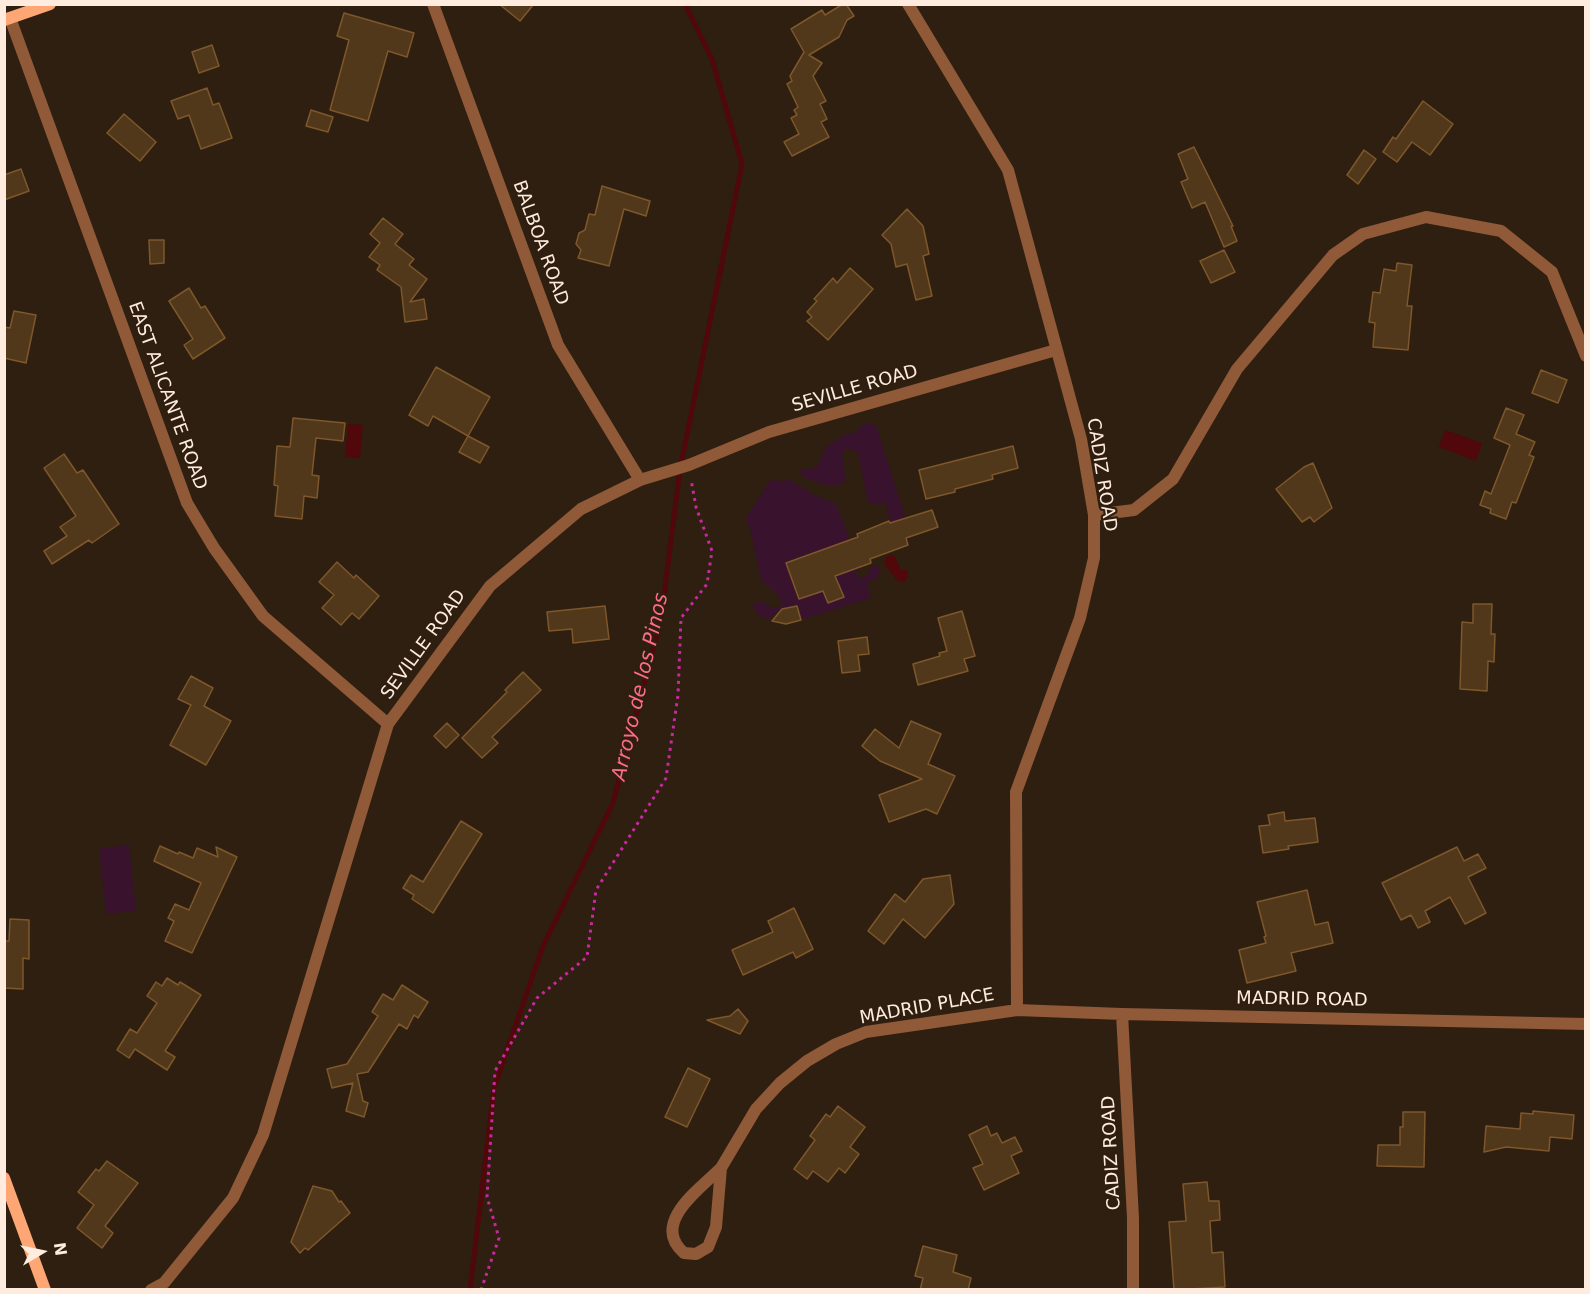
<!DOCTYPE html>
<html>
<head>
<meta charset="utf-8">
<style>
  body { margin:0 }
  #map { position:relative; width:1590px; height:1294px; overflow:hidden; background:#2e1f10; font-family:"DejaVu Sans",sans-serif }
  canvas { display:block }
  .frame { position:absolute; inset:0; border:6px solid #ffecde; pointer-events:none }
  .north { position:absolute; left:12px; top:1222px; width:60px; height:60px; -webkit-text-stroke:4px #2e1f10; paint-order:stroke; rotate:81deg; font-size:16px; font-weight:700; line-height:24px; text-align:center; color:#ffecde }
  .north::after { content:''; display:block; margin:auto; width:21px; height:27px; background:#ffecde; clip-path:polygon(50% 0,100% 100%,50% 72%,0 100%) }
</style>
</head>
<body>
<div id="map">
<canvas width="1590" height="1294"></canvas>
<div class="frame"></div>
<div class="north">N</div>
</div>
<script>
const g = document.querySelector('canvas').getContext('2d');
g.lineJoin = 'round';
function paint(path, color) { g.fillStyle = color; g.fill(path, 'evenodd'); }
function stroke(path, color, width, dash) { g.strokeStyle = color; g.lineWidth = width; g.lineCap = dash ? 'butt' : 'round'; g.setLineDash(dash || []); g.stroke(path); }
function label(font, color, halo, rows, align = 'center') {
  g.font = font + ' "DejaVu Sans",sans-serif'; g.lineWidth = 4.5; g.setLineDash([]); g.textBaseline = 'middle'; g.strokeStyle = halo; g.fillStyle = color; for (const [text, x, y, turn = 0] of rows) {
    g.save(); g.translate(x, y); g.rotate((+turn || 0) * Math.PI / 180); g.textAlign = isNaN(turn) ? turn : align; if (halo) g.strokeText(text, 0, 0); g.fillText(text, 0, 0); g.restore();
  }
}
paint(new Path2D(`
  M 864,423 L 870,423 L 876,425 L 907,523 L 908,545 L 900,522 L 891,525 L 886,503 L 879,505 L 868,502 L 858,454 L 853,449 L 847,449 L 842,453 L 846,481 C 828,492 822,482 804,478 L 799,470 L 816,468 L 826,447 L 847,433 L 854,433 Z
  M 771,479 L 780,482 L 789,479 L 812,494 L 836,504 L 850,540 L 823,591 L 828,602 L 844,596 L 834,572 L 846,572 L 861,567 L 855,573 L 860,578 L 866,576 L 872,566 L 877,566 L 881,570 L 879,576 L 869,582 L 867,585 L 871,598 L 801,620 L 774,614 L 768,620 L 757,614 L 752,605 C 760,599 765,603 772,608 L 781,606 L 781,600 L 775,592 L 761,580 L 750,528 L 745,520 Z
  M 129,845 L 136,911 L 106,914 L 99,848 Z`), '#39132e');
paint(new Path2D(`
  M 348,424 L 363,425 L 360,458 L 345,457 Z
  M 1445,430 L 1482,443 L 1476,461 L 1439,447 Z
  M 891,555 L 895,556 L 900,569 L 907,570 L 908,577 L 905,582 L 898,581 L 884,564 L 886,557 Z`), '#50080a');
stroke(new Path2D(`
  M 470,1290 L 494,1088 L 543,946 L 613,803 L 661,619 L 680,469 L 742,164 L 712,59 L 685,4`), '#50080a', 5);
const building = new Path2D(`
  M 499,4 L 534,4 L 520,21 Z
  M 843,4 L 846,4 L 854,16 L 847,20 L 839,37 L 809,55 L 822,63 L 813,76 L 826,101 L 820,104 L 827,119 L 821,122 L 829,137 L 792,156 L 784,142 L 799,134 L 791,118 L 797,115 L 794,110 L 798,107 L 787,84 L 792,81 L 790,76 L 804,52 L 791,29 L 822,10 L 825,15 Z
  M 344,13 L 414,33 L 407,57 L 388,51 L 368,121 L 330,110 L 349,40 L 337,36 Z
  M 212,45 L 219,66 L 199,73 L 192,52 Z
  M 207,88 L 213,105 L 219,103 L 232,138 L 201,149 L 189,115 L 178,119 L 171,101 Z
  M 1423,101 L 1453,124 L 1430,155 L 1412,142 L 1397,162 L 1383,152 L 1393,137 L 1396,139 Z
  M 311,110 L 333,117 L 328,132 L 306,126 Z
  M 124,114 L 156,142 L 140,161 L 107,133 Z
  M 1194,147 L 1233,226 L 1231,226 L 1237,241 L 1224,247 L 1205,202 L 1192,208 L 1181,182 L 1188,179 L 1178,154 Z
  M 1364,150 L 1376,159 L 1358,184 L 1347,175 Z
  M 21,169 L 29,191 L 4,200 L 4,175 Z
  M 602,186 L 650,201 L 646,216 L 624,209 L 609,266 L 578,258 L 581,250 L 576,244 L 579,233 L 585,230 L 589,214 L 595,215 Z
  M 907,209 L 923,226 L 929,254 L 923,256 L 932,296 L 916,300 L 907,264 L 896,267 L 891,244 L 882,235 Z
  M 383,218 L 403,234 L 395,244 L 414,259 L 409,265 L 427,279 L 410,302 L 424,299 L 427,319 L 405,322 L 401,287 L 377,270 L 380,265 L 369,257 L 380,243 L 370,234 Z
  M 149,240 L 164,240 L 164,263 L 150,264 Z
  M 1224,250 L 1235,272 L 1211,283 L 1200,261 Z
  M 1397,263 L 1412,265 L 1407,306 L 1412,306 L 1408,350 L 1373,347 L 1375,323 L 1369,322 L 1373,292 L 1380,293 L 1384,269 L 1396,271 Z
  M 850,268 L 873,289 L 828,340 L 807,321 L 812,317 L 807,312 L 817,301 L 814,299 L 833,278 L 837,283 Z
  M 189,288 L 201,308 L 205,306 L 225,338 L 193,359 L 184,345 L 193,339 L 169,301 Z
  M 14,311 L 36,315 L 26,363 L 4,358 L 4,327 L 10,328 Z
  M 436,367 L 490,397 L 468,436 L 433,416 L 428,426 L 409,415 Z
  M 1541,370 L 1567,380 L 1558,403 L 1532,393 Z
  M 1506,408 L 1524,415 L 1516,434 L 1535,442 L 1529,455 L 1534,457 L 1516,503 L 1512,502 L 1506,519 L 1490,513 L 1491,509 L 1480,505 L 1485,491 L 1491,494 L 1510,445 L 1494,438 Z
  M 293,418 L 345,423 L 343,441 L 316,438 L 312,475 L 319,476 L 317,498 L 304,496 L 302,519 L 275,516 L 278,486 L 274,485 L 277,446 L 290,447 Z
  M 468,436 L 489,447 L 480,463 L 459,452 Z
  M 1013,446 L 1018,468 L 992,475 L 993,479 L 955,489 L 955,492 L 926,499 L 919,470 Z
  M 64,454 L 77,473 L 83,470 L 119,524 L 92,543 L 89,540 L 52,564 L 44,551 L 67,536 L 60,527 L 76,516 L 44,468 Z
  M 1313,463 L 1332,508 L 1314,522 L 1310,517 L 1302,522 L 1276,489 L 1304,467 Z
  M 932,510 L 938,527 L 906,538 L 908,545 L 870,559 L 871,563 L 835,576 L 844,597 L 828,603 L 823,591 L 799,599 L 786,563 L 858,537 L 857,534 L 889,521 L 890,523 Z
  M 337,562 L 354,578 L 356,575 L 379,596 L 359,619 L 352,613 L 341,625 L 322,608 L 334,595 L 319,582 Z
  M 1473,604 L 1492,604 L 1491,634 L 1495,634 L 1494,662 L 1488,661 L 1487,691 L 1460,689 L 1462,622 L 1473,623 Z
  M 605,606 L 609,639 L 573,643 L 572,629 L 549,631 L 547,612 Z
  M 797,606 L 801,620 L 786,624 L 772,621 L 782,609 Z
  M 962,611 L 975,656 L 964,659 L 968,671 L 918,685 L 913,664 L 940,656 L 939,653 L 947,651 L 938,618 Z
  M 867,637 L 869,654 L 858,655 L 860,671 L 842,673 L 838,641 Z
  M 523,672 L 541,690 L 492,737 L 498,743 L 482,758 L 462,738 L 507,692 L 505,690 Z
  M 191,676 L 213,688 L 204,706 L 231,721 L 206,765 L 170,745 L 191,705 L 178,699 Z
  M 911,721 L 941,734 L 928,764 L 955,776 L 937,814 L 926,809 L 889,822 L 879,795 L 922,779 L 880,761 L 862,746 L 875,729 L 899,748 Z
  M 447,723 L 459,735 L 446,748 L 434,736 Z
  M 1284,812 L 1285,821 L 1315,818 L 1318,842 L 1288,846 L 1289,849 L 1263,853 L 1259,826 L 1270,825 L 1268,815 Z
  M 461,821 L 482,834 L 433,913 L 412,899 L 414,895 L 403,888 L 411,875 L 423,882 Z
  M 160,846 L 178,854 L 179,852 L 193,858 L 197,848 L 218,857 L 216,847 L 237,857 L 192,953 L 165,941 L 174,921 L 168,918 L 175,904 L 189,910 L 201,883 L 154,861 Z
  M 1457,847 L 1464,861 L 1478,854 L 1486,868 L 1468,877 L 1486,913 L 1465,924 L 1450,897 L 1425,911 L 1430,922 L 1418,928 L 1411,915 L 1401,920 L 1382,883 Z
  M 950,875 L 954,904 L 925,938 L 903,919 L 884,944 L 868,931 L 895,894 L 905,902 L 923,879 Z
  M 1307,890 L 1315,925 L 1328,922 L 1333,943 L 1291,953 L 1296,971 L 1247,983 L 1239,950 L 1266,943 L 1264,937 L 1266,936 L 1257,902 Z
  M 794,908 L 813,949 L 796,958 L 793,952 L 743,975 L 732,950 L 773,932 L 768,921 Z
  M 10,919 L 29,920 L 29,959 L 23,958 L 23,989 L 4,988 L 4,941 L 9,941 Z
  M 167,978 L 178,985 L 180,982 L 201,995 L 165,1051 L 175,1057 L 167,1070 L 135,1049 L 129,1058 L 117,1050 L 130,1029 L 137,1033 L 157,1003 L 147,996 L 156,982 L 162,986 Z
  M 402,985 L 428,1002 L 418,1018 L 414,1015 L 407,1029 L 399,1024 L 368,1072 L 357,1074 L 363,1101 L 368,1103 L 364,1117 L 346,1111 L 353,1083 L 332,1088 L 327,1069 L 347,1064 L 378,1016 L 372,1012 L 383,994 L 393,1000 Z
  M 738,1009 L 748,1021 L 740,1034 L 707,1020 L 730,1016 Z
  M 688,1068 L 710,1079 L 687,1127 L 665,1117 Z
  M 838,1106 L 865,1127 L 850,1147 L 859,1154 L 845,1173 L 839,1168 L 828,1182 L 813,1171 L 807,1179 L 794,1169 L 815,1140 L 810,1136 L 826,1114 L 830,1117 Z
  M 1533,1111 L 1574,1115 L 1572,1139 L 1550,1137 L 1549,1151 L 1506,1147 L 1484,1152 L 1486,1126 L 1520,1129 L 1521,1113 L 1533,1114 Z
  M 1403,1112 L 1425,1112 L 1424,1167 L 1377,1166 L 1378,1145 L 1400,1145 L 1400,1127 L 1403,1127 Z
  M 987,1126 L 991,1136 L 997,1133 L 1002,1143 L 1015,1137 L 1022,1151 L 1011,1156 L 1019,1173 L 984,1190 L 973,1168 L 983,1164 L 969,1135 Z
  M 107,1161 L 138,1183 L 105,1226 L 113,1233 L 102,1248 L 77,1228 L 94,1205 L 78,1192 L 96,1169 L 99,1171 Z
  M 1207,1182 L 1209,1201 L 1219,1201 L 1220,1220 L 1210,1221 L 1212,1253 L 1223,1252 L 1225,1287 L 1174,1290 L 1169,1222 L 1186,1221 L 1183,1184 Z
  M 313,1186 L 332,1191 L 339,1202 L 341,1201 L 350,1213 L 308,1250 L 305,1248 L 300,1253 L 291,1242 Z
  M 923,1246 L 957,1255 L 953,1272 L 971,1278 L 968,1290 L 920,1290 L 923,1278 L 915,1276 Z`);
paint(building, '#51381b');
stroke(building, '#7e572b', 1.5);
stroke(new Path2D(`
  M 481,1290 L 499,1238 L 487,1197 L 495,1071 L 537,998 L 587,957 L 596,890 L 666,778 L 678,695 L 681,618 L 707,584 L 712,551 L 696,507 L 691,479`), '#c8299d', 3, [3, 4.5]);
stroke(new Path2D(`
  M 433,4 L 558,345 L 640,480
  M 908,4 L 1008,170 L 1081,439 L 1094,515 L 1094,558 L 1080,618 L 1016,792 L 1017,1010
  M 10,18 L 187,503 L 214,548 L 263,616 L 388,724
  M 1094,515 L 1134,510 L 1173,479 L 1237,369 L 1333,255 L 1363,234 L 1426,217 L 1501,231 L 1552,272 L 1586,356
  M 1122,1014 L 1133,1218 L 1133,1290
  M 721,1168 C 700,1189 650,1223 684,1253 L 696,1254 L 708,1247 L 716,1227 L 721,1168 L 756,1109 L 780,1083 L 807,1061 L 836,1044 L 866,1032 L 1017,1010 L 1122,1014 L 1586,1024
  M 151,1290 L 164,1283 L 233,1198 L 263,1135 L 388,724 L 490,586 L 581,509 L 640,480 L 689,465 L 769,432 L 1056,350`), '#905938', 12);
stroke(new Path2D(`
  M 4,20 L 50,4
  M 4,1178 L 45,1290`), '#ffa675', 12);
label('18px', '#ffecde', '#2e1f10', [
  ["BALBOA ROAD",540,243,70],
  ["SEVILLE ROAD",855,389,-16],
  ["EAST ALICANTE ROAD",167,396,70],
  ["CADIZ ROAD",1101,475,81],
  ["SEVILLE ROAD",424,645,-54],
  ["MADRID ROAD",1302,1000,1],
  ["MADRID PLACE",927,1007,-10],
  ["CADIZ ROAD",1112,1153,-93]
]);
label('italic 20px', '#ff6c8a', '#2e1f10', [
  ["Arroyo de los Pinos",641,687,-77]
]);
</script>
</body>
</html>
